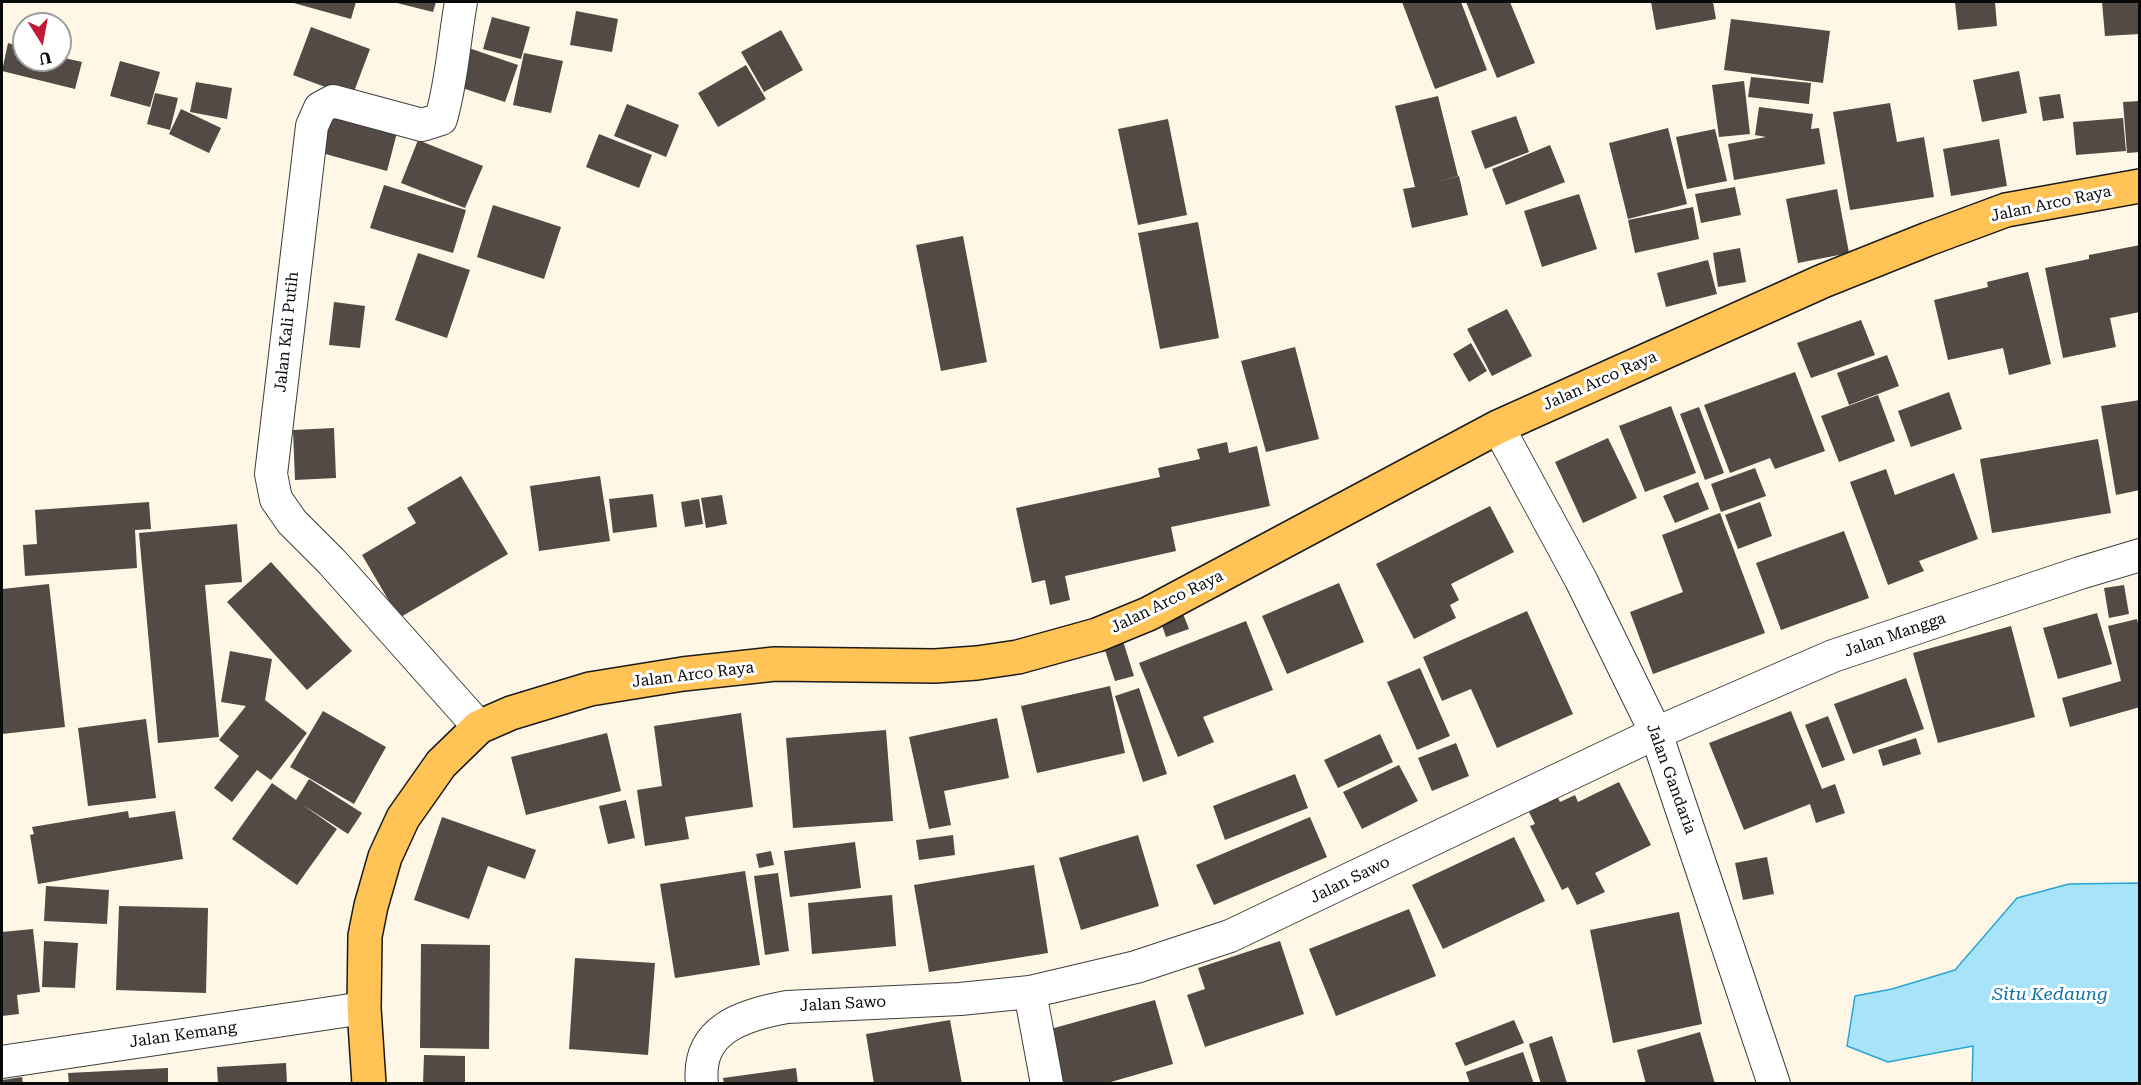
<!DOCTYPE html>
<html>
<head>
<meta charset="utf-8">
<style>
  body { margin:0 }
  #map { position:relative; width:2141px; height:1085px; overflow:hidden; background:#fff7e6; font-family:"Roboto Serif",serif }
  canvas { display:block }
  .frame { position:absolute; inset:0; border:3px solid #0a0a0a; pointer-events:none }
  .north { position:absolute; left:12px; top:12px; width:60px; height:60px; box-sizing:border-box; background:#fff; border:2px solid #9d9d9d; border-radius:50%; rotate:169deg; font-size:16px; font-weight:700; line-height:24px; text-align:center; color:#0a0a0a }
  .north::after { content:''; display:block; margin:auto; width:21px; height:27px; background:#c11a34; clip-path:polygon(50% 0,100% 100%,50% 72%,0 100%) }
</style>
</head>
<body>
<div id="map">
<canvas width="2141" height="1085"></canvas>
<div class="frame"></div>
<div class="north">U</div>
</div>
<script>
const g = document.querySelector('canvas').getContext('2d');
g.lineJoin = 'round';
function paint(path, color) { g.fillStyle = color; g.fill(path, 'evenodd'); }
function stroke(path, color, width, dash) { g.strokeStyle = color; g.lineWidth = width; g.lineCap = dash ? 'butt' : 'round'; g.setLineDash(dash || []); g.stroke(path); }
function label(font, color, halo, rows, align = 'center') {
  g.font = font + ' "Roboto Serif",serif'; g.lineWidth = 6; g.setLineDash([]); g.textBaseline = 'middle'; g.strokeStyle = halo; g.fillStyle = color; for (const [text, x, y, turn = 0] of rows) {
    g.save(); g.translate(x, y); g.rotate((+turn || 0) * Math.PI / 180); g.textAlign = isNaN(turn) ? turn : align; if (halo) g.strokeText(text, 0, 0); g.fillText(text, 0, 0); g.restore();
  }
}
const water = new Path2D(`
  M 2139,883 L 2139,1083 L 1972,1083 L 1973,1046 L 1888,1062 L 1847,1046 L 1855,996 L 1892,989 L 1955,970 L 2017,898 L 2069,884 Z`);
paint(water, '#a7e4fa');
stroke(water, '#29a4d6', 1.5);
paint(new Path2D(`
  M 290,2 L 356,2 L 351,19 Z
  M 393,2 L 436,2 L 433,12 Z
  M 1402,2 L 1461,2 L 1487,70 L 1435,89 Z
  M 1466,2 L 1510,2 L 1535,63 L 1497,78 Z
  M 1651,2 L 1713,2 L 1716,19 L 1656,30 Z
  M 1955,2 L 1995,2 L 1997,26 L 1958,30 Z
  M 2102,2 L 2140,2 L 2140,34 L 2105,36 Z
  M 576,11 L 618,19 L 612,52 L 570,45 Z
  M 492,17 L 530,27 L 521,59 L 483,49 Z
  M 1731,19 L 1830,31 L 1823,83 L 1724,70 Z
  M 311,27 L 370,49 L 352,97 L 293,75 Z
  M 781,30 L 803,70 L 764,92 L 741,52 Z
  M 8,43 L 24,48 L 24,60 L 60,60 L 60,57 L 82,62 L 75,89 L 2,71 Z
  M 466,47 L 518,65 L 505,102 L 453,85 Z
  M 524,53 L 563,61 L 551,113 L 513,105 Z
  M 120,61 L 160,72 L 150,107 L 110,96 Z
  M 746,65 L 766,99 L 718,127 L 698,93 Z
  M 2019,71 L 2027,113 L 1982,122 L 1973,80 Z
  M 1751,77 L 1811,83 L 1809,104 L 1748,97 Z
  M 1744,81 L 1750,134 L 1719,137 L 1712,85 Z
  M 196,82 L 232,88 L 227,119 L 190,112 Z
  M 155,93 L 178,98 L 170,130 L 147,124 Z
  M 2060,94 L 2064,118 L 2043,121 L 2039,97 Z
  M 1438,96 L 1458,176 L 1432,183 L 1459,176 L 1468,215 L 1412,228 L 1403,189 L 1415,187 L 1395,106 Z
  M 2140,101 L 2140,152 L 2127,153 L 2123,102 Z
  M 1890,103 L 1897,142 L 1924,137 L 1934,197 L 1850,210 L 1833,112 Z
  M 627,104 L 679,125 L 666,157 L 614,136 Z
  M 1759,107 L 1813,114 L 1811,129 L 1819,128 L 1825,164 L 1734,180 L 1728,144 L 1766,137 L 1755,135 Z
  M 181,109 L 221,128 L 209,153 L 169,134 Z
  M 323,109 L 398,129 L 387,171 L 311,150 Z
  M 1516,116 L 1529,152 L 1485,169 L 1471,131 Z
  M 2123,118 L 2126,151 L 2076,155 L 2073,122 Z
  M 1168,119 L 1187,215 L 1138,225 L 1118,129 Z
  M 1668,128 L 1687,204 L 1628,219 L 1609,143 Z
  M 1715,129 L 1727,181 L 1687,189 L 1676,137 Z
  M 599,134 L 652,155 L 639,188 L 586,167 Z
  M 1999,139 L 2007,186 L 1951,196 L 1943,149 Z
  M 418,140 L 483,166 L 465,208 L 401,183 Z
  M 1550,145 L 1565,182 L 1506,205 L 1492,169 Z
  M 384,185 L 466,210 L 453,253 L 370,228 Z
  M 1735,187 L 1741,215 L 1701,223 L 1695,194 Z
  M 1837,189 L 1849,253 L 1798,263 L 1786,199 Z
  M 1579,194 L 1597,249 L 1542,267 L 1524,211 Z
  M 493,205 L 561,227 L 544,279 L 477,257 Z
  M 1693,207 L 1699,239 L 1635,253 L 1628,220 Z
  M 1198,222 L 1219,338 L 1160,349 L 1138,233 Z
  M 963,236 L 987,362 L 941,371 L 916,245 Z
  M 2140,245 L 2140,312 L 2110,318 L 2116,347 L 2063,358 L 2045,268 L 2089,259 L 2089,255 Z
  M 1740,248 L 1746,282 L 1718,287 L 1713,253 Z
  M 418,253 L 470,270 L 447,338 L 395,320 Z
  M 1708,260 L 1717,294 L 1666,307 L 1657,273 Z
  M 2028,272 L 2051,364 L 2009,375 L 2003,348 L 1948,360 L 1934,300 L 1988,287 L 1987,282 Z
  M 334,302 L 365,306 L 360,348 L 329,345 Z
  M 1507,309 L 1532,356 L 1492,376 L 1467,329 Z
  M 1861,320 L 1875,355 L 1811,378 L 1797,343 Z
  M 1471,343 L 1487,371 L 1469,382 L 1453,354 Z
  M 1295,347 L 1319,439 L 1266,452 L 1241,361 Z
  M 1887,355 L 1899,386 L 1849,405 L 1837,373 Z
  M 1795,372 L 1825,451 L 1775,469 L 1770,458 L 1730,473 L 1704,405 Z
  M 1949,392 L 1962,429 L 1911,447 L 1898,411 Z
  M 1878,395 L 1895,441 L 1839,462 L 1821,416 Z
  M 2140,400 L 2140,490 L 2116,495 L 2101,406 Z
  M 1671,406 L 1696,473 L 1645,492 L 1619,426 Z
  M 1699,407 L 1724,473 L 1705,480 L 1680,414 Z
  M 334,428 L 336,478 L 295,480 L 293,430 Z
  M 1608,438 L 1637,498 L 1583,523 L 1555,462 Z
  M 2098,439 L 2111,513 L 1992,533 L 1980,459 Z
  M 1227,442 L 1229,453 L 1257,446 L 1270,506 L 1171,527 L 1176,551 L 1065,576 L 1070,600 L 1050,605 L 1045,580 L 1032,583 L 1016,508 L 1160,477 L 1158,468 L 1200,459 L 1197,449 Z
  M 1755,468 L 1766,496 L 1721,512 L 1711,484 Z
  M 1886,469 L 1895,495 L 1954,473 L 1978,539 L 1919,561 L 1924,571 L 1888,585 L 1850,482 Z
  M 461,476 L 508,554 L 399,618 L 362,555 L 416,523 L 407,508 Z
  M 600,476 L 610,541 L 539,551 L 530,486 Z
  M 1698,482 L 1709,509 L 1675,523 L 1663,496 Z
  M 653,494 L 657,527 L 613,533 L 609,499 Z
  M 722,495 L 727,524 L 706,528 L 701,498 Z
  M 699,499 L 703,524 L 685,527 L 681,502 Z
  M 149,502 L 151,529 L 135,530 L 137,568 L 25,576 L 23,545 L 37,544 L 35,510 Z
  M 1760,502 L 1772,536 L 1738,549 L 1725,515 Z
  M 1490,506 L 1514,552 L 1451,584 L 1459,600 L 1450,605 L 1456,618 L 1414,639 L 1376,564 Z
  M 1720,513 L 1765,633 L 1653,674 L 1630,612 L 1683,592 L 1662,535 Z
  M 237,524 L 242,582 L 205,585 L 219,737 L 158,743 L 139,533 Z
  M 1844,531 L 1869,598 L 1781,630 L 1756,563 Z
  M 271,562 L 352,651 L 307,690 L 227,602 Z
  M 1339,583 L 1364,642 L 1287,674 L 1262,616 Z
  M 49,584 L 65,727 L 2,734 L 2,589 Z
  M 2124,585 L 2129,614 L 2109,618 L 2104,588 Z
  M 1180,606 L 1189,629 L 1166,637 L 1158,614 Z
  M 1527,611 L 1573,714 L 1497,748 L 1471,689 L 1442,701 L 1423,657 Z
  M 2097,613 L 2112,664 L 2058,679 L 2043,628 Z
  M 2137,619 L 2140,631 L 2140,707 L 2070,727 L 2062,698 L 2121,681 L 2108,626 Z
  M 1246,621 L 1273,690 L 1203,717 L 1214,742 L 1178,757 L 1139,663 Z
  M 2011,626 L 2035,717 L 1938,743 L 1913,653 Z
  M 1123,641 L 1134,676 L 1115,681 L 1104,647 Z
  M 230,651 L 272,659 L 265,700 L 307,733 L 271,780 L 257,770 L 232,802 L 214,788 L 239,756 L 219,740 L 246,706 L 221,702 Z
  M 1420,668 L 1450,736 L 1417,750 L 1387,682 Z
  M 1906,678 L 1924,729 L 1853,754 L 1834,704 Z
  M 1110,686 L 1125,753 L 1037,773 L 1021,706 Z
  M 1139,688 L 1167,774 L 1143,782 L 1115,696 Z
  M 323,711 L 386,747 L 354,804 L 290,767 Z
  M 1791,711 L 1822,789 L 1835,784 L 1845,813 L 1816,823 L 1810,804 L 1744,830 L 1709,743 Z
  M 741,713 L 753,807 L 685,817 L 689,839 L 645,846 L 637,790 L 662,786 L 654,726 Z
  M 1828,716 L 1845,760 L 1822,768 L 1805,725 Z
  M 997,718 L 1009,778 L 944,791 L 951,825 L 929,829 L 909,737 Z
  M 146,719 L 156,798 L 88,806 L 78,728 Z
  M 886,730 L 893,821 L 793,828 L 786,738 Z
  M 607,733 L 621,791 L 526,815 L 511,757 Z
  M 1380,734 L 1393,762 L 1338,788 L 1324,760 Z
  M 1916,738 L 1921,754 L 1883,766 L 1878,750 Z
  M 1456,743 L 1469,776 L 1432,791 L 1418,758 Z
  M 1399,765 L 1418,801 L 1362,829 L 1343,792 Z
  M 1295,774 L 1308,808 L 1225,840 L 1213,806 Z
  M 309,779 L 362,813 L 348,834 L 303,805 L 337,829 L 297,885 L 232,839 L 272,783 L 296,800 Z
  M 1619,782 L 1651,845 L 1595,873 L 1605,892 L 1577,905 L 1568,887 L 1562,890 L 1530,826 L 1535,824 L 1528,810 L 1557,796 L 1560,802 L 1575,795 L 1578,802 Z
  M 626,800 L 635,838 L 608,844 L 599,806 Z
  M 128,811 L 129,818 L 175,811 L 183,859 L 38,884 L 30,835 L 34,834 L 32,827 Z
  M 442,817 L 536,850 L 525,879 L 488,866 L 469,919 L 414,900 Z
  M 1310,817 L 1327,857 L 1214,905 L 1196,865 Z
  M 953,835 L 955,855 L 919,860 L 916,840 Z
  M 1138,835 L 1159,906 L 1081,930 L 1059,858 Z
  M 1514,837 L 1545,901 L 1443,949 L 1412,885 Z
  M 855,842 L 861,888 L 790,897 L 784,851 Z
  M 771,851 L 774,865 L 759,868 L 756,854 Z
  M 1767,857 L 1774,894 L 1743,900 L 1735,863 Z
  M 1034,865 L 1048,953 L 929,972 L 914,885 Z
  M 745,871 L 760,965 L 675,978 L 660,884 Z
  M 778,873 L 789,951 L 765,955 L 754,876 Z
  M 46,886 L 109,890 L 107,924 L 44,921 Z
  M 892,895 L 896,946 L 812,954 L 808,903 Z
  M 119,906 L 208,908 L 206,993 L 116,990 Z
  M 1409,909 L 1436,976 L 1336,1016 L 1309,949 Z
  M 1679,912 L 1702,1024 L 1613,1043 L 1590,930 Z
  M 33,929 L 40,992 L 17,995 L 19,1014 L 2,1016 L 2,932 Z
  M 44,941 L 78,943 L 75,988 L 42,987 Z
  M 1280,941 L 1304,1014 L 1205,1047 L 1187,995 L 1205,989 L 1198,968 Z
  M 421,944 L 490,945 L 489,1049 L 420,1048 Z
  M 575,958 L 655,963 L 648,1055 L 569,1049 Z
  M 1155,1000 L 1173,1064 L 1104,1084 L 1063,1084 L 1047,1030 Z
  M 950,1020 L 962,1084 L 874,1084 L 866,1034 Z
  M 1514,1020 L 1524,1043 L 1465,1066 L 1455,1043 Z
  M 1700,1032 L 1715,1084 L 1646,1084 L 1637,1050 Z
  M 1552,1036 L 1567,1083 L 1564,1084 L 1541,1084 L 1529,1044 Z
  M 1523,1052 L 1534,1084 L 1470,1084 L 1466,1072 Z
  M 424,1055 L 465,1056 L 465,1084 L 423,1084 Z
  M 286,1063 L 287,1084 L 218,1084 L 217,1067 Z
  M 168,1068 L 168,1084 L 69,1084 L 68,1073 Z
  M 796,1068 L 798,1084 L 724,1084 L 723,1078 Z
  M 22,1077 L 23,1084 L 2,1084 L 2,1080 Z`), '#534945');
const minor = new Path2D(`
  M 461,2 C 454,41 452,81 441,119 L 422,125 L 333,101 L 320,108 L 312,126 L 271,474 L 276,499 L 292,522 L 332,562 L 479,727
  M 1498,427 L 1581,580 L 1656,733 L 1774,1084
  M 1030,992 L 1047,1084
  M 2,1062 L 364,1008
  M 702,1084 C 696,1029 743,1015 787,1007 L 960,999 L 1030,992 L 1136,967 L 1230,936 L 1656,733 L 1833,656 L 2080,573 L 2140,555`);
const major = new Path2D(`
  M 369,1084 L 364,1008 L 365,936 L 371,906 L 385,857 L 403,818 L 441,764 L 479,727 L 511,713 L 590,689 L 683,674 L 775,664 L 935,666 L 977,663 L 1018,657 L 1097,635 L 1148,614 L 1498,427 L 1823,281 L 1928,239 L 2006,210 L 2140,186`);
stroke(minor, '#3d3d3d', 34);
stroke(major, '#1b1b1b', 36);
stroke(minor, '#fff', 32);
stroke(major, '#ffc356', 33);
label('16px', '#0a0a0a', '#fff', [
  ["Jalan Arco Raya",2051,204,-12],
  ["Jalan Kali Putih",287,332,-84],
  ["Jalan Arco Raya",1600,381,-24],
  ["Jalan Arco Raya",1167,602,-26],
  ["Jalan Mangga",1895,635,-19],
  ["Jalan Arco Raya",693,675,-7],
  ["Jalan Gandaria",1671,779,70],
  ["Jalan Sawo",1350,880,-26],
  ["Jalan Sawo",843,1004,-3],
  ["Jalan Kemang",183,1035,-8]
]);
label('italic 18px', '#0d71a2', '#fff', [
  ["Situ Kedaung",2050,995]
]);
</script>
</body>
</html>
